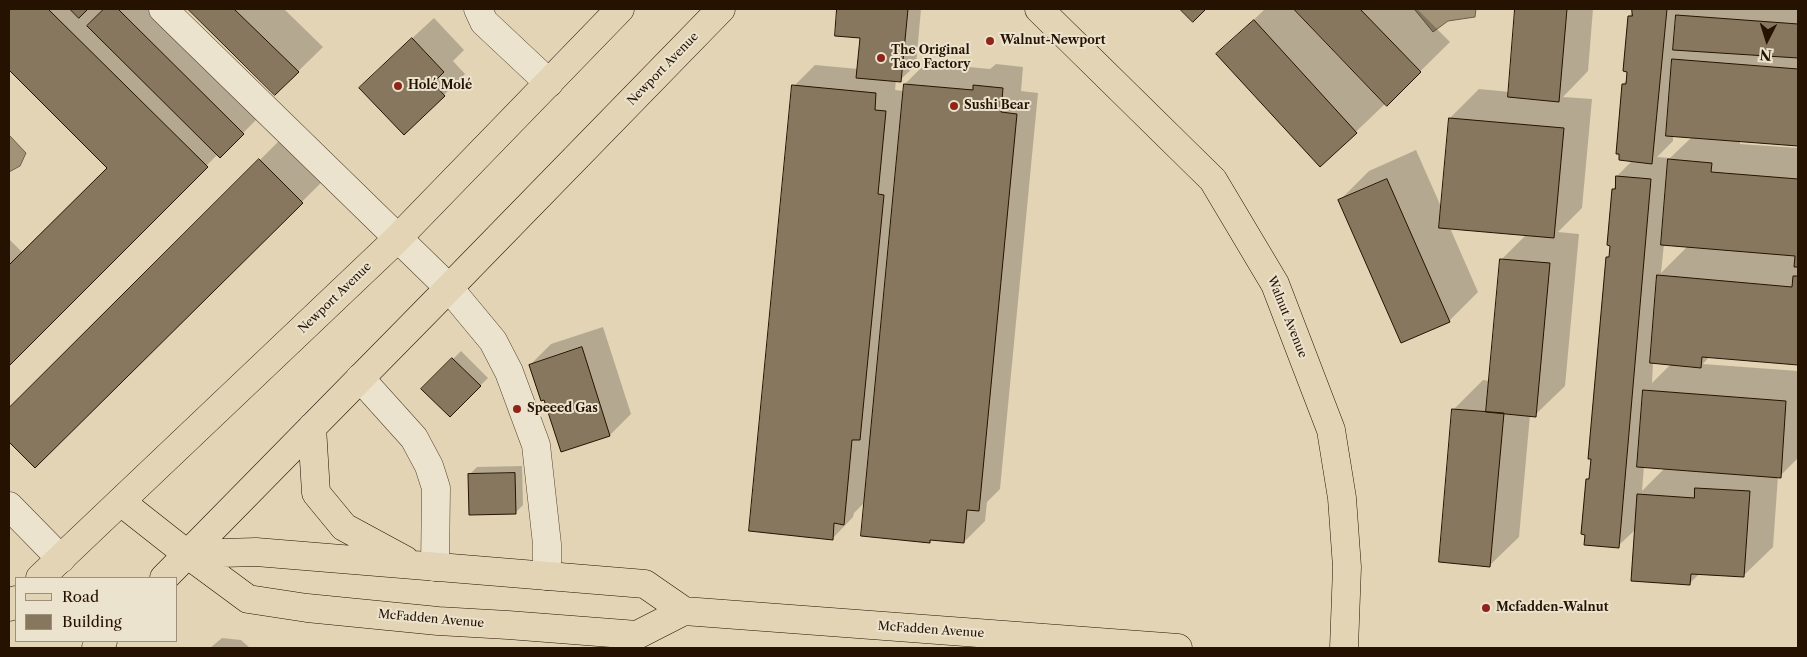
<!DOCTYPE html>
<html>
<head>
<meta charset="utf-8">
<style>
  body { margin:0 }
  #map { position:relative; width:1807px; height:657px; overflow:hidden; background:#e2d4b4; font-family:"Libre Caslon Text",serif }
  canvas { display:block }
  .frame { position:absolute; inset:0; border:10px solid #251200; pointer-events:none }
  .legend { position:absolute; left:15px; top:577px; width:162px; height:65px; box-sizing:border-box; background:#ece3ce; border:1px solid #9c8f7c; margin:0; padding:6px 9px; list-style:none; font-size:15px; color:#251200 }
  .legend li { display:flex; align-items:center; gap:10px; height:25px }
  .legend b { width:25px; border:1px solid #9c8f7c }
  .north { position:absolute; left:1742px; top:15px; width:50px; height:50px; -webkit-text-stroke:4px #ece3ce; paint-order:stroke; rotate:185deg; font-size:14px; font-weight:700; line-height:20px; text-align:center; color:#251200 }
  .north::after { content:''; display:block; margin:auto; width:18px; height:22px; background:#251200; clip-path:polygon(50% 0,100% 100%,50% 72%,0 100%) }
</style>
</head>
<body>
<div id="map">
<canvas width="1807" height="657"></canvas>
<div class="frame"></div>
<ul class="legend">
<li><b style="height:6px;background:#e2d4b4"></b>Road</li>
<li><b style="height:14px;background:#87775e"></b>Building</li>
</ul>
<div class="north">N</div>
</div>
<script>
const g = document.querySelector('canvas').getContext('2d');
g.lineJoin = 'round';
function paint(path, color) { g.fillStyle = color; g.fill(path, 'evenodd'); }
function stroke(path, color, width, dash) { g.strokeStyle = color; g.lineWidth = width; g.lineCap = dash ? 'butt' : 'round'; g.setLineDash(dash || []); g.stroke(path); }
function label(font, color, halo, rows, align = 'center') {
  g.font = font + ' "Libre Caslon Text",serif'; g.lineWidth = 4; g.setLineDash([]); g.textBaseline = 'middle'; g.strokeStyle = halo; g.fillStyle = color; for (const [text, x, y, turn = 0] of rows) {
    g.save(); g.translate(x, y); g.rotate((+turn || 0) * Math.PI / 180); g.textAlign = isNaN(turn) ? turn : align; if (halo) g.strokeText(text, 0, 0); g.fillText(text, 0, 0); g.restore();
  }
}
const water = new Path2D(`
  M 1417,9 L 1476,9 L 1475,17 L 1448,21 L 1433,32 L 1415,10 Z
  M 9,135 L 26,153 L 20,166 L 9,172 Z`);
paint(water, '#a29277');
stroke(water, '#705f47', 1);
paint(new Path2D(`
  M 9,9 L 160,9 L 264,112 L 220,156 L 218,154 L 9,365 L 9,239 L 23,253 L 109,168 L 9,68 Z
  M 190,9 L 284,9 L 323,47 L 275,94 Z
  M 838,9 L 921,9 L 916,65 L 900,80 L 896,80 L 895,90 L 904,91 L 905,84 L 926,63 L 990,69 L 996,64 L 1023,67 L 1021,91 L 1038,93 L 1000,489 L 987,502 L 985,521 L 964,542 L 931,539 L 929,541 L 865,502 L 854,513 L 853,517 L 832,539 L 794,86 L 815,65 L 858,69 L 861,37 L 836,35 Z
  M 1265,9 L 1417,9 L 1450,42 L 1387,104 L 1386,103 L 1320,166 L 1218,54 Z
  M 1517,9 L 1593,9 L 1588,71 L 1563,97 L 1592,99 L 1582,208 L 1558,232 L 1579,234 L 1565,386 L 1535,415 L 1530,415 L 1519,537 L 1489,566 L 1454,409 L 1483,380 L 1490,381 L 1502,259 L 1526,235 L 1450,228 L 1478,292 L 1449,321 L 1340,200 L 1369,171 L 1416,150 L 1442,209 L 1450,118 L 1479,89 L 1510,92 Z
  M 1634,9 L 1798,9 L 1798,145 L 1740,140 L 1740,144 L 1798,148 L 1798,364 L 1710,356 L 1703,364 L 1798,371 L 1798,458 L 1780,476 L 1778,476 L 1773,547 L 1743,576 L 1700,573 L 1689,584 L 1636,529 L 1618,546 L 1587,479 L 1591,476 L 1607,258 L 1611,254 L 1613,189 L 1616,186 L 1617,176 L 1633,160 L 1623,84 L 1627,80 L 1629,16 L 1633,12 ZM 1673,135 L 1692,137 L 1670,158 L 1657,157 L 1673,141 ZM 1664,244 L 1688,246 L 1661,273 ZM 1653,362 L 1671,364 L 1652,383 ZM 1644,466 L 1665,468 L 1642,491 Z
  M 434,18 L 464,50 L 453,61 L 465,74 L 444,95 L 381,67 Z
  M 289,131 L 331,173 L 35,466 L 9,440 L 9,410 Z
  M 603,327 L 631,414 L 610,435 L 545,399 L 530,365 L 551,344 Z
  M 461,351 L 488,378 L 450,416 L 423,389 Z
  M 522,466 L 523,505 L 515,513 L 469,475 L 477,467 Z
  M 222,638 L 241,640 L 250,648 L 210,648 Z`), '#0003');
const building = new Path2D(`
  M 9,9 L 48,9 L 208,167 L 9,366 L 9,265 L 107,168 L 9,70 Z
  M 70,9 L 88,9 L 79,18 Z
  M 104,9 L 118,9 L 244,134 L 220,158 L 87,26 Z
  M 188,9 L 234,9 L 299,72 L 275,95 Z
  M 837,9 L 908,9 L 901,82 L 856,78 L 860,38 L 835,36 Z
  M 1180,9 L 1206,9 L 1193,22 Z
  M 1294,9 L 1360,9 L 1421,72 L 1387,106 Z
  M 1515,9 L 1567,9 L 1559,102 L 1508,97 Z
  M 1632,9 L 1667,9 L 1652,164 L 1619,160 L 1619,154 L 1616,154 L 1622,84 L 1626,84 L 1627,72 L 1623,71 L 1628,16 L 1632,16 Z
  M 1676,15 L 1798,24 L 1798,58 L 1673,50 Z
  M 1254,20 L 1357,133 L 1320,167 L 1216,54 Z
  M 412,38 L 444,72 L 433,83 L 445,96 L 404,135 L 359,88 Z
  M 1672,59 L 1798,69 L 1798,146 L 1666,136 Z
  M 904,84 L 973,90 L 973,85 L 1003,88 L 1001,112 L 1017,114 L 979,511 L 967,510 L 964,543 L 930,540 L 930,543 L 861,536 Z
  M 792,85 L 876,93 L 875,110 L 886,111 L 878,194 L 884,195 L 860,440 L 852,440 L 844,525 L 834,523 L 833,540 L 749,531 Z
  M 1449,118 L 1564,128 L 1554,238 L 1439,228 Z
  M 259,159 L 303,203 L 35,468 L 9,442 L 9,408 Z
  M 1668,159 L 1712,163 L 1711,172 L 1798,179 L 1798,267 L 1794,267 L 1795,256 L 1661,245 Z
  M 1616,176 L 1651,179 L 1619,548 L 1584,545 L 1585,535 L 1581,534 L 1586,479 L 1589,479 L 1591,459 L 1588,459 L 1606,257 L 1609,257 L 1610,246 L 1607,245 L 1612,189 L 1615,189 Z
  M 1387,179 L 1450,322 L 1401,343 L 1338,200 Z
  M 1500,259 L 1550,263 L 1536,417 L 1486,412 Z
  M 1657,275 L 1792,287 L 1793,276 L 1798,276 L 1798,365 L 1702,357 L 1701,368 L 1650,363 Z
  M 582,347 L 610,436 L 561,452 L 544,400 L 541,401 L 529,365 Z
  M 452,358 L 481,386 L 450,417 L 421,389 Z
  M 1643,390 L 1786,401 L 1781,478 L 1637,467 Z
  M 1452,409 L 1504,413 L 1490,567 L 1439,562 Z
  M 515,473 L 516,514 L 469,515 L 468,474 Z
  M 1695,488 L 1750,491 L 1744,577 L 1691,574 L 1690,585 L 1631,581 L 1637,494 L 1694,498 Z`);
paint(building, '#87775e');
stroke(building, '#251200', 1);
const minor = new Path2D(`
  M 163,9 L 449,288 L 493,341 L 509,372 L 536,445 L 547,544 L 547,576
  M 478,9 L 484,22 L 549,83
  M 360,378 L 414,438 L 429,466 L 436,488 L 435,567
  M 9,506 L 61,559`);
const major = new Path2D(`
  M 1039,9 L 1213,180 L 1275,284 L 1331,430 L 1342,498 L 1347,567 L 1344,648
  M 312,427 L 316,493 L 344,527 L 405,560
  M 121,502 L 187,554 L 248,599 L 307,608 L 438,621 L 508,625 L 637,635 L 684,611
  M 187,554 L 256,552 L 645,584 L 684,611 L 1178,648
  M 40,578 L 397,239 L 620,9
  M 164,578 L 449,288 L 721,9
  M 9,607 L 16,600
  M 96,648 L 103,641`);
stroke(minor, '#54422d', 29);
stroke(major, '#251200', 29);
stroke(minor, '#ece3ce', 28);
stroke(major, '#e2d4b4', 28);
for (const [x, y, r, color] of [
  [990,41,5,"#8f2418"],
  [881,58,5,"#8f2418"],
  [398,86,5,"#8f2418"],
  [954,106,5,"#8f2418"],
  [517,409,5,"#8f2418"],
  [1486,608,5,"#8f2418"]
]) { const dot = new Path2D(); dot.arc(x, y, r, 0, 2 * Math.PI); g.fillStyle = color; g.fill(dot); stroke(dot, '#ece3ce', 2); }
label('bold 12px', '#251200', '#ece3ce', [
  ["Walnut-Newport",1000,41],
  ["The Original",891,51],
  ["Taco Factory",891,65],
  ["Holé Molé",408,86],
  ["Sushi Bear",964,106],
  ["Speeed Gas",527,409],
  ["Mcfadden-Walnut",1496,608]
], 'left');
label('12px', '#251200', '#ece3ce', [
  ["Newport Avenue",663,69,-46],
  ["Newport Avenue",335,298,-44],
  ["Walnut Avenue",1287,317,68],
  ["McFadden Avenue",431,619,5],
  ["McFadden Avenue",931,630,4]
]);
</script>
</body>
</html>
